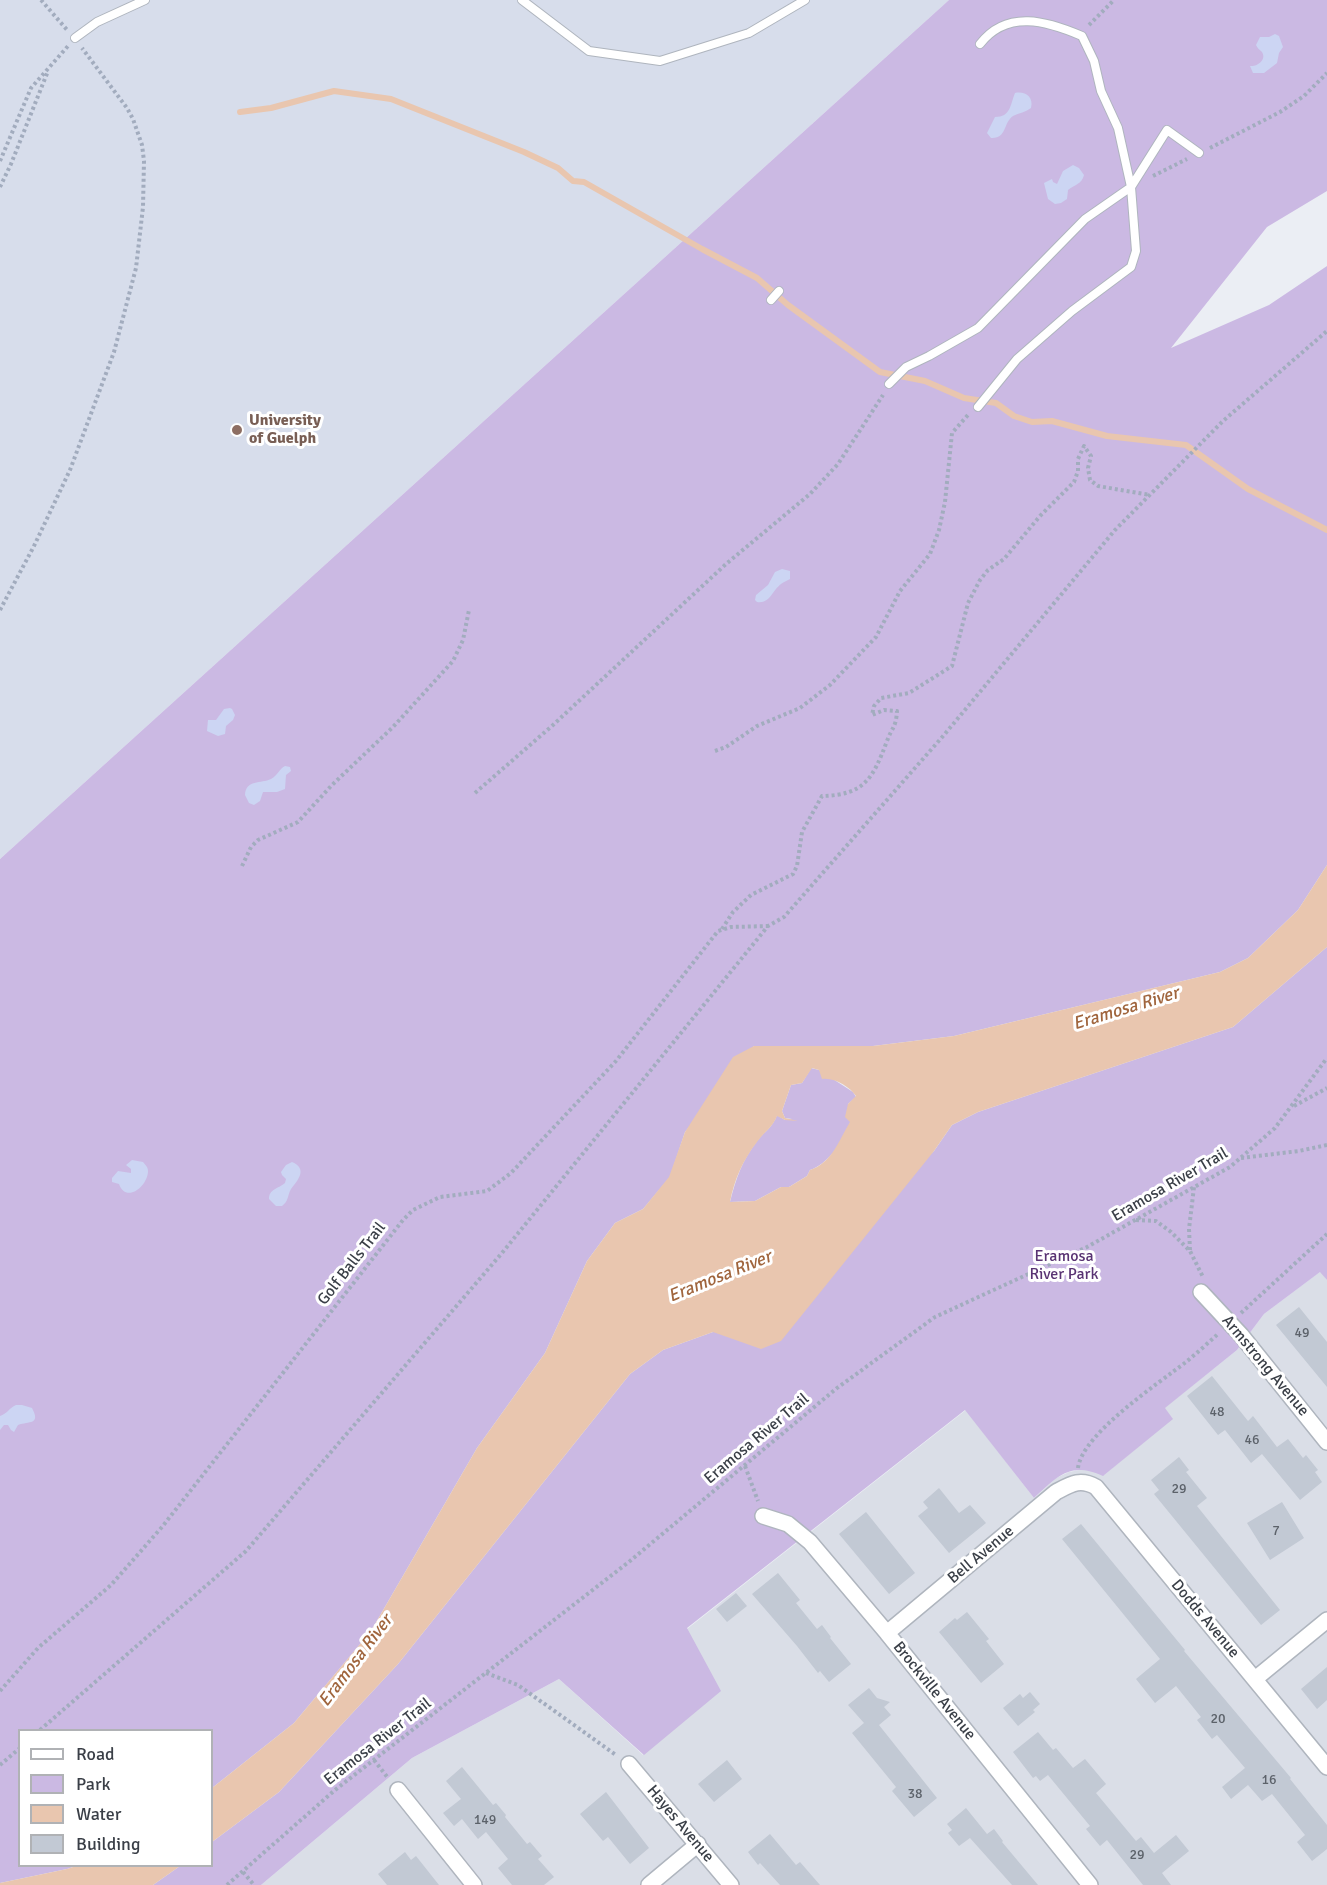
<!DOCTYPE html>
<html>
<head>
<meta charset="utf-8">
<style>
  body { margin:0 }
  #map { position:relative; width:1327px; height:1885px; overflow:hidden; background:#ebeef4; font-family:Signika,sans-serif }
  canvas { display:block }
  .legend { position:absolute; left:18px; top:1729px; width:195px; height:138px; box-sizing:border-box; background:#fff; border:2px solid #b0b2b5; margin:0; padding:8px 10px; list-style:none; font-size:18px; color:#3a3f47 }
  .legend li { display:flex; align-items:center; gap:12px; height:30px }
  .legend b { width:30px; border:2px solid #b0b2b5 }
</style>
</head>
<body>
<div id="map">
<canvas width="1327" height="1885"></canvas>
<ul class="legend">
<li><b style="height:8px;background:#fff"></b>Road</li>
<li><b style="height:16px;background:#cbb9e3"></b>Park</li>
<li><b style="height:16px;background:#e9c6af"></b>Water</li>
<li><b style="height:16px;background:#c2c9d4"></b>Building</li>
</ul>
</div>
<script>
const g = document.querySelector('canvas').getContext('2d');
g.lineJoin = 'round';
function paint(path, color) { g.fillStyle = color; g.fill(path, 'evenodd'); }
function stroke(path, color, width, dash) { g.strokeStyle = color; g.lineWidth = width; g.lineCap = dash ? 'butt' : 'round'; g.setLineDash(dash || []); g.stroke(path); }
function label(font, color, halo, rows, align = 'center') {
  g.font = font + ' Signika,sans-serif'; g.lineWidth = 6; g.setLineDash([]); g.textBaseline = 'middle'; g.strokeStyle = halo; g.fillStyle = color; for (const [text, x, y, turn = 0] of rows) {
    g.save(); g.translate(x, y); g.rotate((+turn || 0) * Math.PI / 180); g.textAlign = isNaN(turn) ? turn : align; if (halo) g.strokeText(text, 0, 0); g.fillText(text, 0, 0); g.restore();
  }
}
paint(new Path2D(`
  M 1321,1271 L 1327,1280 L 1327,1885 L 261,1885 L 412,1758 L 559,1679 L 643,1755 L 687,1629 L 966,1410 L 1034,1498 L 1056,1478 L 1069,1472 L 1085,1469 L 1104,1475 L 1172,1418 L 1164,1408 L 1237,1350 L 1264,1314 Z`), '#dadee7');
paint(new Path2D(`
  M 0,0 L 949,0 L 0,859 Z`), '#d7ddeb');
paint(new Path2D(`
  M 949,0 L 1327,0 L 1327,191 L 1267,227 L 1171,348 L 1269,305 L 1327,266 L 1327,865 L 1298,910 L 1248,958 L 1220,972 L 954,1036 L 873,1046 L 754,1046 L 685,1132 L 670,1177 L 643,1209 L 615,1223 L 587,1261 L 545,1353 L 477,1448 L 371,1631 L 294,1723 L 212,1788 L 212,1730 L 20,1730 L 20,1866 L 76,1866 L 67,1869 L 0,1883 L 0,859 Z
  M 1327,947 L 1327,1280 L 1320,1272 L 1264,1314 L 1237,1350 L 1165,1408 L 1173,1419 L 1103,1476 C 1070,1461 1058,1476 1034,1498 L 965,1410 L 687,1628 L 721,1691 L 644,1755 L 559,1679 L 412,1758 L 261,1885 L 153,1885 L 180,1866 L 212,1866 L 212,1842 L 279,1792 L 398,1664 L 630,1374 L 663,1350 L 713,1332 L 934,1151 L 952,1125 L 978,1112 L 1233,1027 Z
  M 811,1068 L 819,1070 L 853,1092 L 856,1097 L 848,1104 C 849,1110 851,1118 850,1123 C 844,1141 828,1164 810,1170 L 807,1176 L 789,1187 L 781,1187 L 755,1201 L 730,1202 C 736,1178 742,1161 757,1141 C 764,1132 773,1127 777,1115 L 785,1120 L 792,1119 L 785,1118 L 782,1111 L 791,1085 L 802,1083 Z`), '#cbb9e3');
paint(new Path2D(`
  M 1275,34 L 1279,36 L 1283,47 L 1279,53 L 1277,63 L 1264,73 L 1253,73 L 1250,66 C 1257,67 1267,60 1262,52 C 1260,50 1257,48 1256,45 L 1260,37 L 1269,37 Z
  M 1015,93 C 1025,91 1034,97 1031,108 C 1026,112 1019,113 1013,116 C 1003,123 1007,139 991,138 L 987,133 L 995,117 C 1011,117 1010,105 1015,93 Z
  M 1073,165 L 1079,168 L 1084,175 C 1082,184 1074,185 1068,190 L 1067,199 L 1061,203 L 1055,204 L 1048,199 L 1044,183 L 1052,179 L 1053,182 L 1057,184 L 1063,171 Z
  M 782,569 L 790,571 L 790,579 C 787,581 783,582 781,584 C 772,591 770,604 757,602 L 755,600 L 756,595 L 768,585 L 775,572 Z
  M 230,708 L 232,709 L 235,715 L 233,720 L 226,726 L 225,734 L 218,736 L 207,731 L 208,720 L 216,720 L 224,709 Z
  M 285,766 L 290,767 L 291,771 L 286,775 L 285,789 L 277,792 L 263,792 L 260,801 L 254,805 L 249,803 L 245,795 C 246,779 261,784 271,779 C 278,775 279,769 285,766 Z
  M 132,1160 L 143,1162 C 146,1166 148,1167 148,1171 C 148,1186 126,1204 119,1184 L 112,1182 L 112,1178 L 118,1171 L 131,1173 L 131,1169 L 126,1165 Z
  M 292,1162 C 308,1169 298,1180 291,1189 C 287,1196 289,1201 282,1206 L 276,1206 L 269,1199 C 269,1189 278,1189 285,1183 L 286,1179 L 282,1175 L 281,1172 L 286,1165 Z
  M 16,1405 L 22,1405 L 32,1408 C 41,1425 29,1421 18,1425 L 14,1432 L 11,1430 L 8,1425 L 4,1425 L 0,1430 L 0,1416 C 7,1414 9,1408 16,1405 Z`), '#ccd5f3');
paint(new Path2D(`
  M 1327,865 L 1327,947 L 1233,1027 L 978,1112 L 952,1125 L 934,1151 L 781,1341 L 761,1349 L 713,1332 L 663,1350 L 630,1374 L 398,1664 L 279,1792 L 212,1842 L 212,1788 L 294,1723 L 371,1631 L 477,1448 L 545,1353 L 587,1261 L 615,1223 L 643,1209 L 669,1177 L 685,1132 L 733,1057 L 754,1046 L 873,1046 L 954,1036 L 1220,972 L 1248,958 L 1298,910 ZM 812,1068 L 819,1070 L 822,1079 C 834,1077 850,1087 856,1096 L 848,1104 L 845,1117 L 850,1122 C 839,1140 832,1163 810,1170 L 807,1176 L 789,1187 L 781,1187 L 755,1201 L 730,1202 C 734,1180 743,1160 757,1142 C 764,1132 773,1127 777,1116 L 785,1120 L 798,1121 L 785,1118 L 782,1111 L 791,1085 L 802,1083 Z
  M 76,1866 L 180,1866 L 153,1885 L 0,1885 L 0,1883 L 67,1869 Z`), '#e9c6af');
stroke(new Path2D(`
  M 240,112 L 271,108 L 334,91 L 391,99 L 524,152 L 558,168 L 573,181 L 584,182 L 702,249 L 757,278 L 788,305 L 880,372 L 925,381 L 964,398 L 996,403 L 1014,416 L 1032,422 L 1052,421 L 1107,436 L 1186,445 L 1248,489 L 1327,530`), '#e9c6af', 6);
paint(new Path2D(`
  M 1299,1307 L 1327,1342 L 1327,1387 L 1276,1325 Z
  M 1212,1376 L 1248,1421 L 1253,1416 L 1277,1447 L 1288,1439 L 1303,1458 L 1306,1455 L 1318,1470 L 1315,1472 L 1322,1482 L 1300,1500 L 1262,1454 L 1251,1463 L 1225,1430 L 1218,1435 L 1187,1396 Z
  M 1179,1457 L 1189,1470 L 1186,1472 L 1207,1498 L 1197,1506 L 1280,1610 L 1261,1625 L 1154,1494 L 1159,1490 L 1151,1480 Z
  M 939,1488 L 959,1513 L 970,1505 L 986,1523 L 949,1553 L 918,1516 L 928,1508 L 923,1502 Z
  M 1282,1502 L 1304,1538 L 1270,1560 L 1247,1523 Z
  M 866,1512 L 915,1573 L 889,1594 L 839,1534 Z
  M 1081,1524 L 1185,1650 L 1184,1651 L 1291,1778 L 1290,1779 L 1327,1825 L 1327,1849 L 1312,1861 L 1297,1842 L 1305,1835 L 1272,1794 L 1262,1801 L 1248,1785 L 1231,1799 L 1222,1787 L 1245,1768 L 1217,1735 L 1212,1739 L 1197,1720 L 1201,1717 L 1176,1686 L 1155,1703 L 1136,1679 L 1160,1659 L 1062,1539 Z
  M 778,1573 L 800,1600 L 796,1603 L 817,1629 L 822,1625 L 831,1637 L 830,1638 L 851,1664 L 829,1682 L 820,1671 L 818,1673 L 797,1646 L 752,1594 Z
  M 736,1593 L 747,1606 L 727,1622 L 716,1609 Z
  M 967,1612 L 989,1639 L 986,1641 L 1004,1664 L 981,1683 L 939,1632 L 955,1618 L 957,1620 Z
  M 1327,1667 L 1327,1700 L 1317,1709 L 1301,1689 Z
  M 869,1688 L 877,1698 L 890,1702 L 884,1707 L 891,1715 L 879,1725 L 937,1798 L 914,1817 L 892,1791 L 896,1787 L 852,1733 L 864,1723 L 848,1705 Z
  M 1030,1692 L 1040,1704 L 1033,1710 L 1035,1712 L 1018,1726 L 1003,1708 L 1020,1694 L 1023,1698 Z
  M 1038,1732 L 1053,1750 L 1056,1748 L 1073,1768 L 1085,1759 L 1106,1784 L 1096,1793 L 1136,1841 L 1141,1837 L 1154,1853 L 1176,1835 L 1189,1851 L 1162,1873 L 1171,1885 L 1143,1885 L 1107,1840 L 1100,1846 L 1086,1829 L 1090,1826 L 1048,1775 L 1040,1781 L 1036,1776 L 1033,1778 L 1013,1752 Z
  M 727,1760 L 742,1779 L 714,1802 L 698,1784 Z
  M 462,1767 L 493,1805 L 496,1803 L 506,1815 L 505,1817 L 527,1844 L 530,1842 L 542,1856 L 538,1859 L 554,1877 L 544,1885 L 512,1885 L 498,1868 L 508,1859 L 486,1832 L 478,1839 L 462,1819 L 454,1826 L 443,1813 L 461,1799 L 446,1781 Z
  M 606,1792 L 649,1848 L 630,1864 L 608,1837 L 603,1841 L 580,1814 Z
  M 966,1808 L 987,1834 L 994,1829 L 1003,1841 L 1002,1842 L 1038,1885 L 1012,1885 L 970,1838 L 959,1846 L 948,1833 L 952,1830 L 947,1824 Z
  M 770,1834 L 796,1865 L 800,1862 L 820,1885 L 780,1885 L 760,1863 L 758,1865 L 748,1852 Z
  M 405,1852 L 411,1860 L 416,1856 L 439,1885 L 387,1885 L 378,1874 Z`), '#c2c9d4');
const lane = new Path2D(`
  M 522,0 L 589,51 L 660,61 L 749,33 L 805,0
  M 75,38 L 97,22 L 145,0
  M 771,300 L 779,291
  M 889,384 L 906,367 L 929,356 L 978,328 L 1085,219 L 1131,187 L 1167,130 L 1199,153
  M 978,407 L 1017,359 L 1072,311 L 1131,267 L 1136,251 L 1131,187 L 1118,128 L 1101,91 L 1094,61 L 1082,36 C 1047,21 1007,9 980,44`);
const street = new Path2D(`
  M 1201,1292 L 1241,1335 L 1327,1442
  M 763,1516 L 788,1524 L 810,1542 L 887,1633 L 1090,1885
  M 887,1633 L 1056,1492 C 1071,1484 1080,1478 1096,1487 L 1327,1767
  M 1255,1679 L 1327,1620
  M 629,1764 L 731,1885
  M 398,1790 L 474,1885
  M 649,1885 L 698,1844`);
stroke(lane, '#afb5be', 10);
stroke(street, '#afb5be', 18);
stroke(new Path2D(`
  M 41,0 L 68,31
  M 1089,25 L 1114,0
  M 1210,148 L 1280,112 L 1304,96 L 1327,73
  M 0,161 L 31,88 L 68,46
  M 1153,176 L 1187,159
  M 0,187 L 11,164 L 48,71
  M 0,610 L 34,546 L 70,470 L 114,352 L 136,268 L 143,207 L 144,161 L 142,145 L 133,119 L 127,108 L 82,48
  M 715,751 L 726,747 L 757,726 L 800,708 L 830,685 L 876,637 L 900,591 L 930,554 L 939,530 L 945,502 L 952,433 L 968,415
  M 475,793 L 553,725 L 726,564 L 810,494 L 838,464 L 883,395
  M 242,866 L 251,847 L 258,840 L 298,822 L 332,785 L 393,727 L 453,661 L 463,640 L 469,610
  M 722,929 L 733,912 L 751,895 L 793,874 L 797,866 L 802,832 L 822,796 C 865,795 873,778 887,741 C 892,727 896,728 897,711 L 884,710 L 872,715 L 874,706 L 881,698 L 909,693 L 952,666 L 968,603 L 980,580 L 988,570 L 1004,559 L 1040,516 L 1074,482 L 1078,471 L 1078,459 L 1084,446 L 1091,456 L 1088,468 L 1090,480 L 1098,486 L 1150,495
  M 1294,1106 L 1327,1088
  M 1241,1158 L 1299,1151 L 1327,1145
  M 1136,1220 L 1156,1221 L 1171,1232 L 1190,1251 L 1203,1277
  M 1190,1250 L 1189,1229 L 1194,1187
  M 1241,1313 L 1327,1234
  M 745,1466 L 758,1501
  M 1078,1468 C 1082,1434 1159,1383 1186,1362 C 1197,1353 1208,1343 1218,1334
  M 486,1673 L 518,1685 L 616,1755
  M 0,1691 L 38,1648 L 111,1585 L 162,1527 L 403,1220 L 413,1210 L 440,1197 L 487,1191 L 511,1173 L 616,1061 L 718,931 L 731,927 L 768,926
  M 40,1730 L 246,1551 L 502,1253 L 768,926 L 784,917 L 944,735 L 1115,530 L 1223,421 L 1327,331
  M 374,1760 L 388,1778
  M 0,1765 L 20,1748
  M 243,1872 L 254,1885
  M 227,1885 L 335,1790 L 630,1561 L 837,1388 L 935,1317 L 1087,1247 L 1230,1167 L 1275,1128 L 1327,1058`), '#a2acbe', 4, [3, 3]);
stroke(lane, '#fff', 8);
stroke(street, '#fff', 15);
for (const [x, y, r, color] of [
  [237,430,6,"#8d6e63"]
]) { const dot = new Path2D(); dot.arc(x, y, r, 0, 2 * Math.PI); g.fillStyle = color; g.fill(dot); stroke(dot, '#fff', 2); }
label('14px', '#5c626a', null, [
  ["49",1302,1333],
  ["48",1217,1412],
  ["46",1252,1440],
  ["29",1179,1489],
  ["7",1276,1531],
  ["20",1218,1719],
  ["16",1269,1780],
  ["38",915,1794],
  ["149",485,1820],
  ["29",1137,1855]
]);
label('bold 16px', '#785e54', '#fff', [
  ["University",249,421],
  ["of Guelph",249,439]
], 'left');
label('16px', '#3a3f47', '#fff', [
  ["Eramosa River Trail",1170,1185,-30],
  ["Golf Balls Trail",352,1264,-52],
  ["Armstrong Avenue",1265,1366,50],
  ["Eramosa River Trail",757,1439,-40],
  ["Bell Avenue",981,1555,-40],
  ["Dodds Avenue",1205,1619,50],
  ["Brockville Avenue",934,1691,51],
  ["Eramosa River Trail",378,1742,-38],
  ["Hayes Avenue",680,1824,50]
]);
label('16px', '#593373', '#fff', [
  ["Eramosa",1064,1257],
  ["River Park",1064,1275]
]);
label('italic 18px', '#a0653d', '#fff', [
  ["Eramosa River",1126,1009,-17],
  ["Eramosa River",720,1277,-22],
  ["Eramosa River",356,1661,-53]
]);
</script>
</body>
</html>
